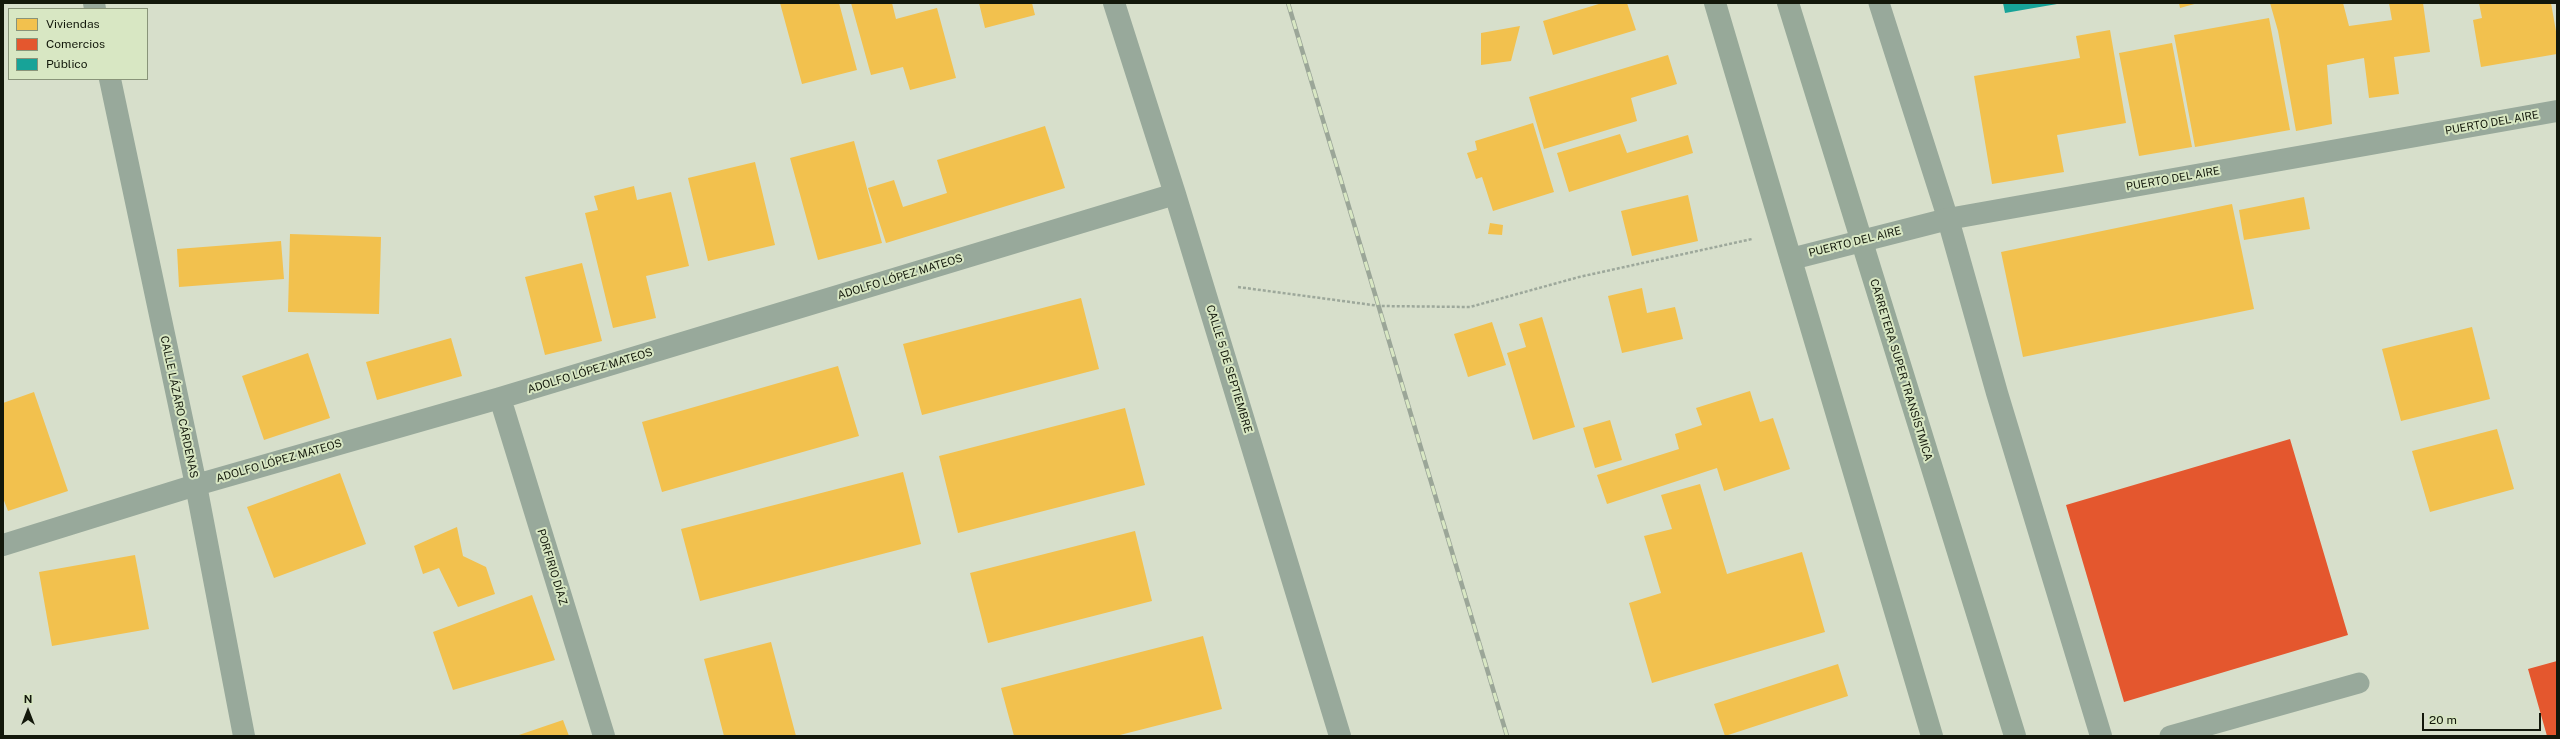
<!DOCTYPE html>
<html>
<head>
<meta charset="utf-8">
<style>
  body { margin:0 }
  #map { position:relative; width:2560px; height:739px; overflow:hidden; background:#d7dfcb; font-family:"Public Sans",sans-serif }
  canvas { display:block }
  .frame { position:absolute; inset:0; border:4px solid #13180b; pointer-events:none }
  .legend { position:absolute; left:8px; top:8px; width:140px; height:72px; box-sizing:border-box; background:#d8e7c3; border:1px solid #899479; margin:0; padding:5px 7px; list-style:none; font-size:12px; color:#13180b }
  .legend li { display:flex; align-items:center; gap:8px; height:20px }
  .legend b { width:20px; border:1px solid #899479 }
  .north { position:absolute; left:8px; top:691px; width:40px; height:40px; -webkit-text-stroke:3px #d8e7c3; paint-order:stroke; rotate:0deg; font-size:11px; font-weight:700; line-height:16px; text-align:center; color:#13180b }
  .north::after { content:''; display:block; margin:auto; width:14px; height:18px; background:#13180b; clip-path:polygon(50% 0,100% 100%,50% 72%,0 100%) }
  .scale { position:absolute; left:2422px; top:713px; width:119px; height:18px; box-sizing:border-box; border:2px solid #13180b; border-top:0; padding-left:5px; font-size:12px; line-height:14px; white-space:nowrap; color:#13180b; -webkit-text-stroke:3px #d8e7c3; paint-order:stroke }
</style>
</head>
<body>
<div id="map">
<canvas width="2560" height="739"></canvas>
<div class="frame"></div>
<ul class="legend">
<li><b style="height:11px;background:#f2c14e"></b>Viviendas</li>
<li><b style="height:11px;background:#e4572e"></b>Comercios</li>
<li><b style="height:11px;background:#17a398"></b>Público</li>
</ul>
<div class="north">N</div>
<div class="scale">20 m</div>
</div>
<script>
const g = document.querySelector('canvas').getContext('2d');
g.lineJoin = 'round';
function paint(path, color) { g.fillStyle = color; g.fill(path, 'evenodd'); }
function stroke(path, color, width, dash) { g.strokeStyle = color; g.lineWidth = width; g.lineCap = dash ? 'butt' : 'round'; g.setLineDash(dash || []); g.stroke(path); }
function label(font, color, halo, rows, align = 'center') {
  g.font = font + ' "Public Sans",sans-serif'; g.lineWidth = 4; g.setLineDash([]); g.textBaseline = 'middle'; g.strokeStyle = halo; g.fillStyle = color; for (const [text, x, y, turn = 0] of rows) {
    g.save(); g.translate(x, y); g.rotate((+turn || 0) * Math.PI / 180); g.textAlign = isNaN(turn) ? turn : align; if (halo) g.strokeText(text, 0, 0); g.fillText(text, 0, 0); g.restore();
  }
}
paint(new Path2D(`
  M 780,3 L 839,3 L 857,70 L 802,84 Z
  M 851,3 L 892,3 L 896,19 L 937,8 L 956,78 L 910,90 L 903,67 L 871,75 Z
  M 979,3 L 1032,3 L 1035,15 L 985,28 Z
  M 1602,3 L 1627,3 L 1636,30 L 1553,55 L 1543,21 Z
  M 2179,3 L 2198,3 L 2180,8 Z
  M 2270,3 L 2343,3 L 2349,26 L 2392,20 L 2389,3 L 2423,3 L 2430,52 L 2394,57 L 2399,94 L 2369,98 L 2364,58 L 2327,65 L 2332,124 L 2296,131 L 2278,31 Z
  M 2479,3 L 2551,3 L 2557,37 L 2557,54 L 2481,67 L 2473,20 L 2482,18 Z
  M 2269,18 L 2290,130 L 2195,147 L 2174,35 Z
  M 1520,26 L 1511,61 L 1481,65 L 1481,33 Z
  M 2110,30 L 2126,123 L 2057,135 L 2064,172 L 1992,184 L 1974,76 L 2080,58 L 2076,36 Z
  M 2172,43 L 2192,147 L 2139,156 L 2119,53 Z
  M 1668,55 L 1677,84 L 1631,98 L 1637,121 L 1544,149 L 1529,97 Z
  M 1533,123 L 1554,192 L 1493,211 L 1482,177 L 1476,179 L 1467,153 L 1477,150 L 1475,141 Z
  M 1045,126 L 1065,188 L 886,243 L 868,188 L 894,180 L 903,207 L 947,193 L 937,160 Z
  M 1620,134 L 1627,153 L 1688,135 L 1693,153 L 1569,192 L 1557,153 Z
  M 854,141 L 882,243 L 818,260 L 790,158 Z
  M 755,162 L 775,245 L 708,261 L 688,178 Z
  M 634,186 L 637,200 L 671,192 L 689,266 L 646,276 L 656,318 L 613,328 L 585,213 L 598,210 L 594,196 Z
  M 1688,195 L 1698,241 L 1632,256 L 1621,211 Z
  M 2304,197 L 2310,229 L 2244,240 L 2239,210 Z
  M 2232,204 L 2254,309 L 2023,357 L 2001,252 Z
  M 1490,223 L 1503,225 L 1502,235 L 1488,234 Z
  M 290,234 L 381,237 L 379,314 L 288,312 Z
  M 281,241 L 284,279 L 179,287 L 177,249 Z
  M 582,263 L 602,341 L 545,355 L 525,277 Z
  M 1642,288 L 1647,313 L 1675,307 L 1683,339 L 1622,353 L 1608,296 Z
  M 1081,298 L 1099,369 L 922,415 L 903,344 Z
  M 1542,317 L 1575,427 L 1533,440 L 1507,353 L 1526,347 L 1519,324 Z
  M 1492,322 L 1506,365 L 1468,377 L 1454,334 Z
  M 2472,327 L 2490,399 L 2401,421 L 2382,349 Z
  M 451,338 L 462,376 L 377,400 L 366,362 Z
  M 308,353 L 330,418 L 264,440 L 242,376 Z
  M 838,366 L 859,436 L 662,492 L 642,422 Z
  M 1750,391 L 1760,422 L 1773,418 L 1790,469 L 1724,491 L 1717,468 L 1607,504 L 1597,475 L 1679,449 L 1675,434 L 1702,425 L 1696,408 Z
  M 34,392 L 68,491 L 8,511 L 3,498 L 3,403 Z
  M 1125,408 L 1145,485 L 958,533 L 939,456 Z
  M 1610,420 L 1622,460 L 1595,468 L 1583,428 Z
  M 2497,429 L 2514,489 L 2430,512 L 2412,451 Z
  M 903,472 L 921,544 L 700,601 L 681,529 Z
  M 340,473 L 366,544 L 274,578 L 247,507 Z
  M 1700,484 L 1727,574 L 1802,552 L 1825,632 L 1652,683 L 1629,603 L 1661,593 L 1644,536 L 1672,529 L 1661,495 Z
  M 457,527 L 463,556 L 486,567 L 495,594 L 458,607 L 439,568 L 423,574 L 414,546 Z
  M 1135,531 L 1152,601 L 988,643 L 970,573 Z
  M 135,555 L 149,629 L 52,646 L 39,572 Z
  M 532,595 L 555,660 L 453,690 L 433,632 Z
  M 1203,636 L 1222,709 L 1116,736 L 1014,736 L 1001,688 Z
  M 771,642 L 796,736 L 724,736 L 704,659 Z
  M 1838,664 L 1848,696 L 1725,736 L 1714,704 Z
  M 563,720 L 569,736 L 516,736 Z`), '#f2c14e');
paint(new Path2D(`
  M 2290,439 L 2348,635 L 2124,702 L 2066,505 Z
  M 2557,661 L 2557,736 L 2547,736 L 2528,669 Z`), '#e4572e');
paint(new Path2D(`
  M 2003,3 L 2057,3 L 2057,4 L 2005,13 Z`), '#17a398');
stroke(new Path2D(`
  M 1238,287 L 1380,306 L 1470,307 L 1579,277 L 1752,239`), '#9da89b', 2.5, [3, 2]);
stroke(new Path2D(`
  M 1879,3 L 1948,219
  M 2170,736 L 2359,683`), '#98a99b', 21);
stroke(new Path2D(`
  M 94,3 L 95,9
  M 1114,3 L 1175,194 L 1340,736
  M 110,79 L 196,485 L 244,736
  M 1948,219 L 1997,393 L 2101,736
  M 1791,259 L 1948,219 L 2557,111
  M 500,398 L 604,736
  M 3,545 L 196,485 L 500,398 L 1175,194`), '#98a99b', 22);
stroke(new Path2D(`
  M 1715,3 L 1932,736
  M 1788,3 L 2015,736`), '#97a999', 22);
const rail = new Path2D(`
  M 1288,3 L 1507,736`);
stroke(rail, '#9ba698', 4.5);
stroke(rail, '#d8e7c3', 3, [9]);
label('11px', '#13180b', '#d8e7c3', [
  ["PUERTO DEL AIRE",2492,123,-10],
  ["PUERTO DEL AIRE",2173,179,-10],
  ["PUERTO DEL AIRE",1855,242,-14],
  ["ADOLFO LÓPEZ MATEOS",900,277,-17],
  ["CALLE 5 DE SEPTIEMBRE",1229,369,73],
  ["CARRETERA SUPER TRANSÍSTMICA",1901,370,73],
  ["ADOLFO LÓPEZ MATEOS",590,371,-17],
  ["CALLE LÁZARO CÁRDENAS",179,407,78],
  ["ADOLFO LÓPEZ MATEOS",279,461,-16],
  ["PORFIRIO DÍAZ",552,567,73]
]);
</script>
</body>
</html>
